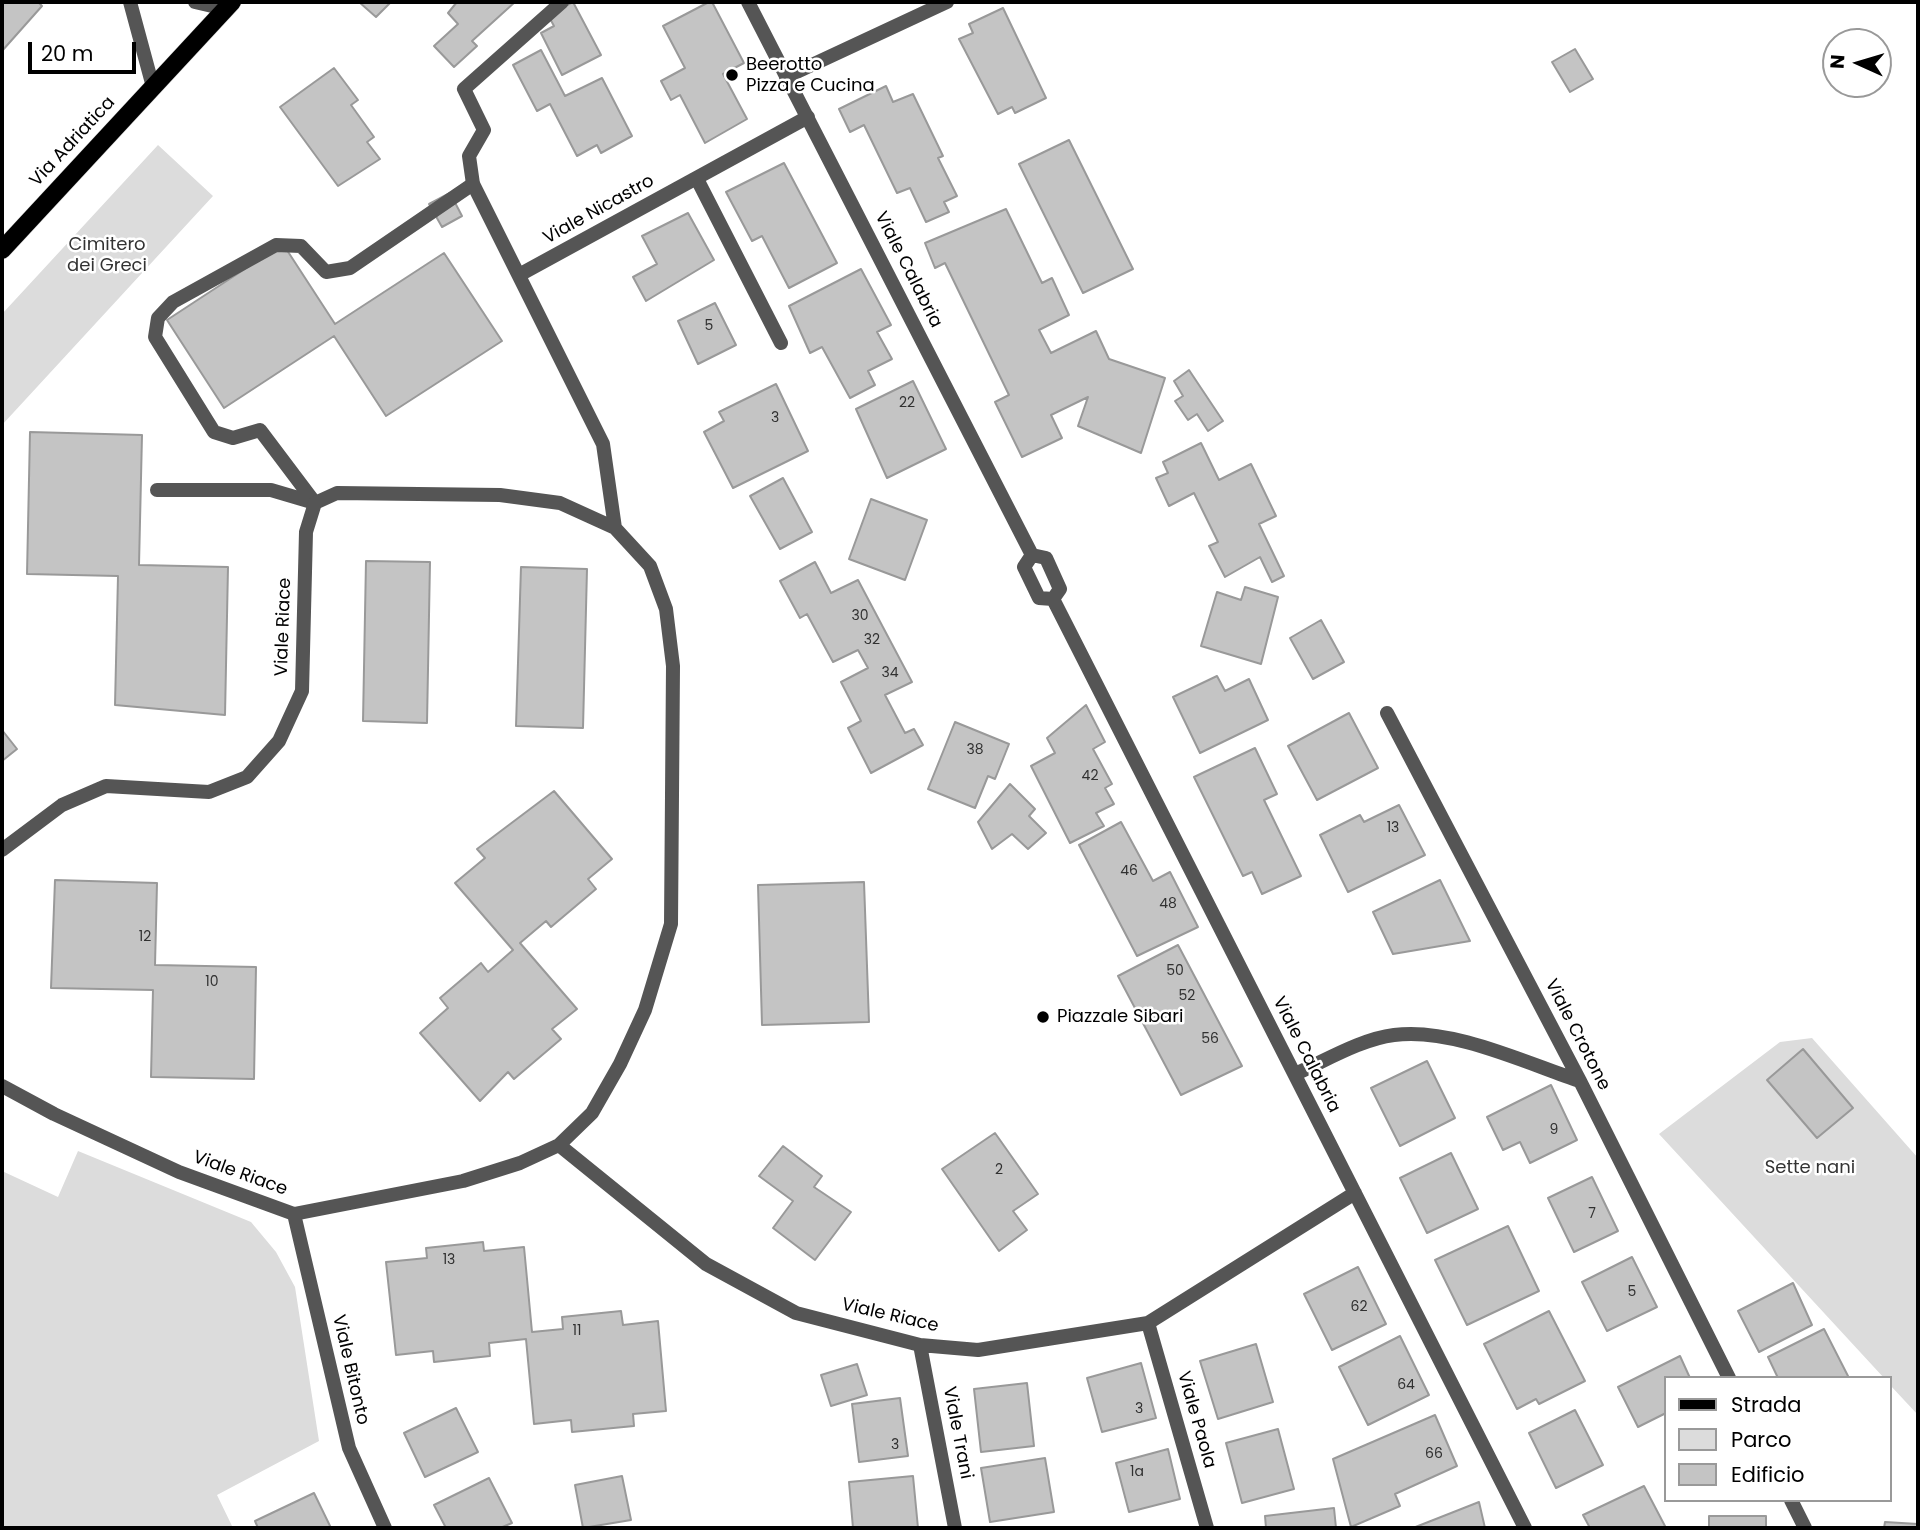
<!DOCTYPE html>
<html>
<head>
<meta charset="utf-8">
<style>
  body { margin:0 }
  #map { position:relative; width:1920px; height:1530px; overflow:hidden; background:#fff; font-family:Poppins,sans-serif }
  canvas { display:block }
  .frame { position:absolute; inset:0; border:4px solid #000; pointer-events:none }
  .legend { position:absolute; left:1664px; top:1376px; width:228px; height:126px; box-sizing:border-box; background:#fff; border:2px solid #999; margin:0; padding:9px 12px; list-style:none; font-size:21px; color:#000 }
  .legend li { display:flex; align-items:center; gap:14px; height:35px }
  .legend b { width:35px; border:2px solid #999 }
  .north { position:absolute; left:1822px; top:28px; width:70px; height:70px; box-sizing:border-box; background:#fff; border:2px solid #999; border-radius:50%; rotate:274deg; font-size:19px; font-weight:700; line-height:28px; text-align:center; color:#000 }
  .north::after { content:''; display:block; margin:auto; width:24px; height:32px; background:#000; clip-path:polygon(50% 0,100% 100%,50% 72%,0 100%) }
  .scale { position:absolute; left:28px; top:42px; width:108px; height:32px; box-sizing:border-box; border:4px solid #000; border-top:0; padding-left:9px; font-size:21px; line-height:24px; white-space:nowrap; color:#000; -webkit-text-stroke:5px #fff; paint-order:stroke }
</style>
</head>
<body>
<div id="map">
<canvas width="1920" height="1530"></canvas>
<div class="frame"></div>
<ul class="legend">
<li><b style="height:9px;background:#000"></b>Strada</li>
<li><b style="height:19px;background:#dcdcdc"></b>Parco</li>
<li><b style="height:19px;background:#c4c4c4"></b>Edificio</li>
</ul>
<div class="north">N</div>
<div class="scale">20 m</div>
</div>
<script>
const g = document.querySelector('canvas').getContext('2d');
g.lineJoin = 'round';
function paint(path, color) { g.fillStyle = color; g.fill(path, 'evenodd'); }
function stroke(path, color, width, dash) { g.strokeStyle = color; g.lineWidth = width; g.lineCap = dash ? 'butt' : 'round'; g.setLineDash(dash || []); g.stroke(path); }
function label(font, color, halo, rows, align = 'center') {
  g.font = font + ' Poppins,sans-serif'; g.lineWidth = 5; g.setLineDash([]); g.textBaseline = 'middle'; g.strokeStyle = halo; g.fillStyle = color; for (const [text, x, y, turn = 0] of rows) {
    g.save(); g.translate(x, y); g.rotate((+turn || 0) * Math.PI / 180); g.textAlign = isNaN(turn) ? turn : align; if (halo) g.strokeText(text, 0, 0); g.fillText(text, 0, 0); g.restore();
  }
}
paint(new Path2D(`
  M 158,145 L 213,196 L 2,425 L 2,314 Z
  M 1812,1038 L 1918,1158 L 1918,1415 L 1890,1385 L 1890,1378 L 1884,1378 L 1659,1134 L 1780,1042 Z
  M 78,1151 L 251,1222 L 276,1252 L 295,1287 L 319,1441 L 217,1495 L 233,1528 L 4,1528 L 2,1525 L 2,1171 L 58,1197 Z`), '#dcdcdc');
const building = new Path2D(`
  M 2,2 L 38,2 L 42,6 L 2,51 Z
  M 359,2 L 391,2 L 376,17 Z
  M 457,2 L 515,2 L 472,41 L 477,46 L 454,67 L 434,46 L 458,24 L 448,13 Z
  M 573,2 L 601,55 L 562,75 L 541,33 L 554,26 L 548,15 Z
  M 709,2 L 712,2 L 744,63 L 723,74 L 747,119 L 705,143 L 680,95 L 671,100 L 661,81 L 685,68 L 663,26 Z
  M 1003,8 L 1046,98 L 1015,113 L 1012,107 L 998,114 L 959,39 L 973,33 L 969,24 Z
  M 1575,49 L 1593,79 L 1570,92 L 1552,62 Z
  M 541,50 L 565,96 L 602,78 L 632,136 L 601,153 L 597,145 L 577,156 L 550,104 L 537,111 L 513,65 Z
  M 334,68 L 358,100 L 351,105 L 374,137 L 367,142 L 380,159 L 338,186 L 280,107 Z
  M 886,86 L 893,102 L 913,94 L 943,156 L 938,158 L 957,196 L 944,202 L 949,212 L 926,222 L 910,188 L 897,193 L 864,125 L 850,132 L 839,109 Z
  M 1069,140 L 1133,269 L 1083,293 L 1019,164 Z
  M 784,163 L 837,263 L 789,288 L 762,236 L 752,241 L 726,192 Z
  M 450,193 L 462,216 L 442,227 L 429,204 Z
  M 1006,209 L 1042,283 L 1052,278 L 1069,315 L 1039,330 L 1051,353 L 1096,331 L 1109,359 L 1165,378 L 1141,453 L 1078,426 L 1088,397 L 1051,415 L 1062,438 L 1022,457 L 995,402 L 1009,395 L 945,263 L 935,268 L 925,243 Z
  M 688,213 L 714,260 L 646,301 L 633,277 L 657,264 L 642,236 Z
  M 283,244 L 335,324 L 444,253 L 502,341 L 386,416 L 334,336 L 224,408 L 167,320 Z
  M 861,269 L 891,325 L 877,332 L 892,359 L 868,371 L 875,385 L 850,398 L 822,347 L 810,353 L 789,306 Z
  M 715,303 L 736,345 L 698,364 L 678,321 Z
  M 1189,370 L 1223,421 L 1208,431 L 1197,414 L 1188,420 L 1175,401 L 1183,396 L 1174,381 Z
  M 913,381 L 946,449 L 887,478 L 856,409 Z
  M 776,384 L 808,451 L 733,488 L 704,432 L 724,421 L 719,412 Z
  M 30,432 L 142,435 L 139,565 L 228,567 L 225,715 L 115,705 L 118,576 L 27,574 Z
  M 1201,443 L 1219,480 L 1251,464 L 1276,516 L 1259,524 L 1284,576 L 1272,582 L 1260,557 L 1225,577 L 1209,546 L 1218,542 L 1194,493 L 1169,506 L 1156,478 L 1168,473 L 1163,462 Z
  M 783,478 L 812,532 L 780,549 L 750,496 Z
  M 871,499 L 927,520 L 905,580 L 849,559 Z
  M 366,561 L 430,562 L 427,723 L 363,721 Z
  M 815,562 L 831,593 L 858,580 L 912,682 L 885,695 L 905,733 L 914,729 L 923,745 L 871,773 L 848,728 L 861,721 L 841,682 L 868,668 L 858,650 L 833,662 L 807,614 L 800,618 L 780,581 Z
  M 521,567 L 587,569 L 583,728 L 516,726 Z
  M 1245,587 L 1278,597 L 1261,664 L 1201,646 L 1217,592 L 1241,600 Z
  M 1321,620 L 1344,662 L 1313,679 L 1290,638 Z
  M 1217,676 L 1225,691 L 1249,679 L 1268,720 L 1200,753 L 1173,697 Z
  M 1086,705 L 1105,742 L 1093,749 L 1112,784 L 1105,788 L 1114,804 L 1096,813 L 1104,826 L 1070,843 L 1031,766 L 1055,753 L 1047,738 Z
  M 1349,713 L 1378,768 L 1317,800 L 1288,746 Z
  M 955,722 L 1009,744 L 995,779 L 988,776 L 975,808 L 928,789 Z
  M 2,730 L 17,749 L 2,761 Z
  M 1255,748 L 1277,794 L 1264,800 L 1301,876 L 1262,894 L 1252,872 L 1243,876 L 1194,777 Z
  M 1010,784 L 1035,809 L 1029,816 L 1046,833 L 1028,849 L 1012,834 L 992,849 L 978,822 Z
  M 554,791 L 612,859 L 588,879 L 596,889 L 551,927 L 546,921 L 520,943 L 577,1009 L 552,1029 L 561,1039 L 514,1079 L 508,1072 L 480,1101 L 420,1033 L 448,1008 L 440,998 L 481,963 L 488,972 L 513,950 L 455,883 L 485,858 L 477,849 Z
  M 1399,805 L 1425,855 L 1348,892 L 1320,835 L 1360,815 L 1364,822 Z
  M 1121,822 L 1153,881 L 1170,872 L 1198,927 L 1137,956 L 1079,845 Z
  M 55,880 L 157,883 L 155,965 L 256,967 L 254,1079 L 151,1077 L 153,990 L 51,988 Z
  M 1440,880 L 1470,941 L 1393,954 L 1373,912 Z
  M 864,882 L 869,1022 L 762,1025 L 758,885 Z
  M 1178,945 L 1242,1066 L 1181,1095 L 1118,976 Z
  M 1803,1049 L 1853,1108 L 1817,1138 L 1767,1080 Z
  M 1427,1061 L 1455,1118 L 1400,1146 L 1371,1088 Z
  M 1551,1085 L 1577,1140 L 1530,1163 L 1520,1142 L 1503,1150 L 1487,1117 Z
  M 995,1133 L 1038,1194 L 1013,1211 L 1027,1230 L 999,1251 L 942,1169 Z
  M 783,1146 L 822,1176 L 814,1187 L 851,1212 L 815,1260 L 773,1228 L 793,1201 L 759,1176 Z
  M 1451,1153 L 1478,1209 L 1427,1233 L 1400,1178 Z
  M 1592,1177 L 1618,1231 L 1574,1252 L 1548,1198 Z
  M 1508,1226 L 1539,1291 L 1467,1325 L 1435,1260 Z
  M 483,1242 L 484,1251 L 524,1247 L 532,1332 L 563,1329 L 562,1317 L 621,1311 L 623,1325 L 658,1321 L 666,1411 L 633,1414 L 634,1426 L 572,1432 L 571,1420 L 534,1424 L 526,1339 L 489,1343 L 490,1356 L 434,1362 L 433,1351 L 396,1355 L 386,1262 L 427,1258 L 426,1248 Z
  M 1632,1257 L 1657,1307 L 1607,1331 L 1582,1282 Z
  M 1358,1267 L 1386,1324 L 1332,1350 L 1304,1294 Z
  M 1793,1283 L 1812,1325 L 1759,1352 L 1738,1311 Z
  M 1549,1311 L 1585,1381 L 1539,1404 L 1536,1399 L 1517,1409 L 1484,1344 Z
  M 1824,1329 L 1849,1378 L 1778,1378 L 1768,1357 Z
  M 1400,1336 L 1429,1395 L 1368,1425 L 1339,1367 Z
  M 1256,1344 L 1273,1402 L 1218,1419 L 1200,1361 Z
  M 1680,1356 L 1690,1378 L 1666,1378 L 1666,1413 L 1638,1427 L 1618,1387 Z
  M 1141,1363 L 1156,1418 L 1102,1432 L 1087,1378 Z
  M 857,1364 L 867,1395 L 831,1406 L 821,1375 Z
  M 1027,1383 L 1034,1446 L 981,1452 L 974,1389 Z
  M 900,1398 L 908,1456 L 859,1462 L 852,1404 Z
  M 456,1408 L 478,1452 L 425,1477 L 404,1433 Z
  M 1575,1410 L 1603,1465 L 1556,1488 L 1529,1433 Z
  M 1435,1415 L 1457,1466 L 1395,1494 L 1400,1506 L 1351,1527 L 1333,1459 Z
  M 1278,1429 L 1294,1489 L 1242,1503 L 1226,1443 Z
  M 1168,1449 L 1180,1499 L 1129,1512 L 1116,1463 Z
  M 1045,1458 L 1054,1512 L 990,1522 L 981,1468 Z
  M 622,1476 L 631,1520 L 583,1528 L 575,1485 Z
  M 913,1476 L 918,1528 L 853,1528 L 849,1482 Z
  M 489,1478 L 512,1523 L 500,1528 L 446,1528 L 434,1505 Z
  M 1644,1486 L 1666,1528 L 1590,1528 L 1583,1515 Z
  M 314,1493 L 331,1528 L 258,1528 L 255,1521 Z
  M 1479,1502 L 1485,1528 L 1413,1528 Z
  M 1334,1508 L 1336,1528 L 1266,1528 L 1265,1516 Z
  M 1709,1516 L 1766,1516 L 1766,1528 L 1709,1528 Z
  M 1885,1522 L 1918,1524 L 1918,1528 L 1884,1528 Z`);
paint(building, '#c4c4c4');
stroke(building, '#999', 2);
const primary = new Path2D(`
  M 2,250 L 232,2`);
stroke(primary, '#dbdbdb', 19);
stroke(new Path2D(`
  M 157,490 L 271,490 L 315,503
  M 315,503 L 260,430 L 233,438 L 214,432 L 155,337 L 158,318 L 173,302 L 276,245 L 301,246 L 326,272 L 350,268 L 473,184`), '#555', 14);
stroke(new Path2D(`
  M 562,2 L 464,89 L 484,130 L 469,156 L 473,184 L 603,444 L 615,528
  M 748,2 L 1032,555
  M 786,77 L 947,2
  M 697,179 L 781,343
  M 519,275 L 808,117
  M 1032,555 L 1046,558 L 1060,589 L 1053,599 L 1039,598 L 1024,567 Z
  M 1053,599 L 1525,1528
  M 1387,713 L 1580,1081 L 1729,1378
  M 2,850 L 62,805 L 106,786 L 209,792 L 247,777 L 279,741 L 302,691 L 306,532 L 315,503 L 337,493 L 500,495 L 560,503 L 615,528 L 650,566 L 666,609 L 673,666 L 671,924 L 645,1010 L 620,1064 L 592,1113 L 559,1145 L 520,1163 L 463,1181 L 294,1214 L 179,1172 L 54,1114 L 2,1086
  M 1295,1074 C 1325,1061 1361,1039 1394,1035 C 1451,1027 1526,1063 1580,1081
  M 559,1145 L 706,1264 L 796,1313 L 920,1345 L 978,1350 L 1148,1323 L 1355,1193
  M 294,1214 L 349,1448 L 385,1528
  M 1148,1323 L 1207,1528
  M 920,1345 L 955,1528
  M 1791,1500 L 1805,1528`), '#555', 14);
stroke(new Path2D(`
  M 130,2 L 153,87
  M 195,2 L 225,9 L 224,2`), '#555', 14);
stroke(primary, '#000', 18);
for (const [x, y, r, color] of [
  [732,75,7,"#000"],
  [1043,1017,7,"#000"]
]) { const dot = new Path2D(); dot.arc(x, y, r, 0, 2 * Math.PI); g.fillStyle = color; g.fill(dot); stroke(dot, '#fff', 2.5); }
label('14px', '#313131', null, [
  ["5",709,326],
  ["22",907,403],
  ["3",775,418],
  ["30",860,616],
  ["32",872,640],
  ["34",890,673],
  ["38",975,750],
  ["42",1090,776],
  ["13",1393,828],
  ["46",1129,871],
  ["48",1168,904],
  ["12",145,937],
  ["50",1175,971],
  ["10",212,982],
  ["52",1187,996],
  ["56",1210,1039],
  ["9",1554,1130],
  ["2",999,1170],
  ["7",1592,1214],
  ["13",449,1260],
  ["5",1632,1292],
  ["62",1359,1307],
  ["11",577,1331],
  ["64",1406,1385],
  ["3",1139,1409],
  ["3",895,1445],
  ["66",1434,1454],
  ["1a",1137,1472]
]);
label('18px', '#000', '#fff', [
  ["Beerotto",746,65],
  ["Pizza e Cucina",746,86],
  ["Piazzale Sibari",1057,1017]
], 'left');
label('18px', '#000', '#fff', [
  ["Via Adriatica",73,142,-47],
  ["Viale Nicastro",599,210,-29],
  ["Viale Calabria",908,270,63],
  ["Viale Riace",284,627,-88],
  ["Viale Crotone",1577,1035,63],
  ["Viale Calabria",1306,1055,63],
  ["Viale Riace",240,1174,20],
  ["Viale Riace",890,1316,13],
  ["Viale Bitonto",350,1370,77],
  ["Viale Paola",1196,1420,74],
  ["Viale Trani",957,1433,79]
]);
label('18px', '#333', '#fff', [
  ["Cimitero",107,245],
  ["dei Greci",107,266],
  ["Sette nani",1810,1168]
]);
</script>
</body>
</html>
